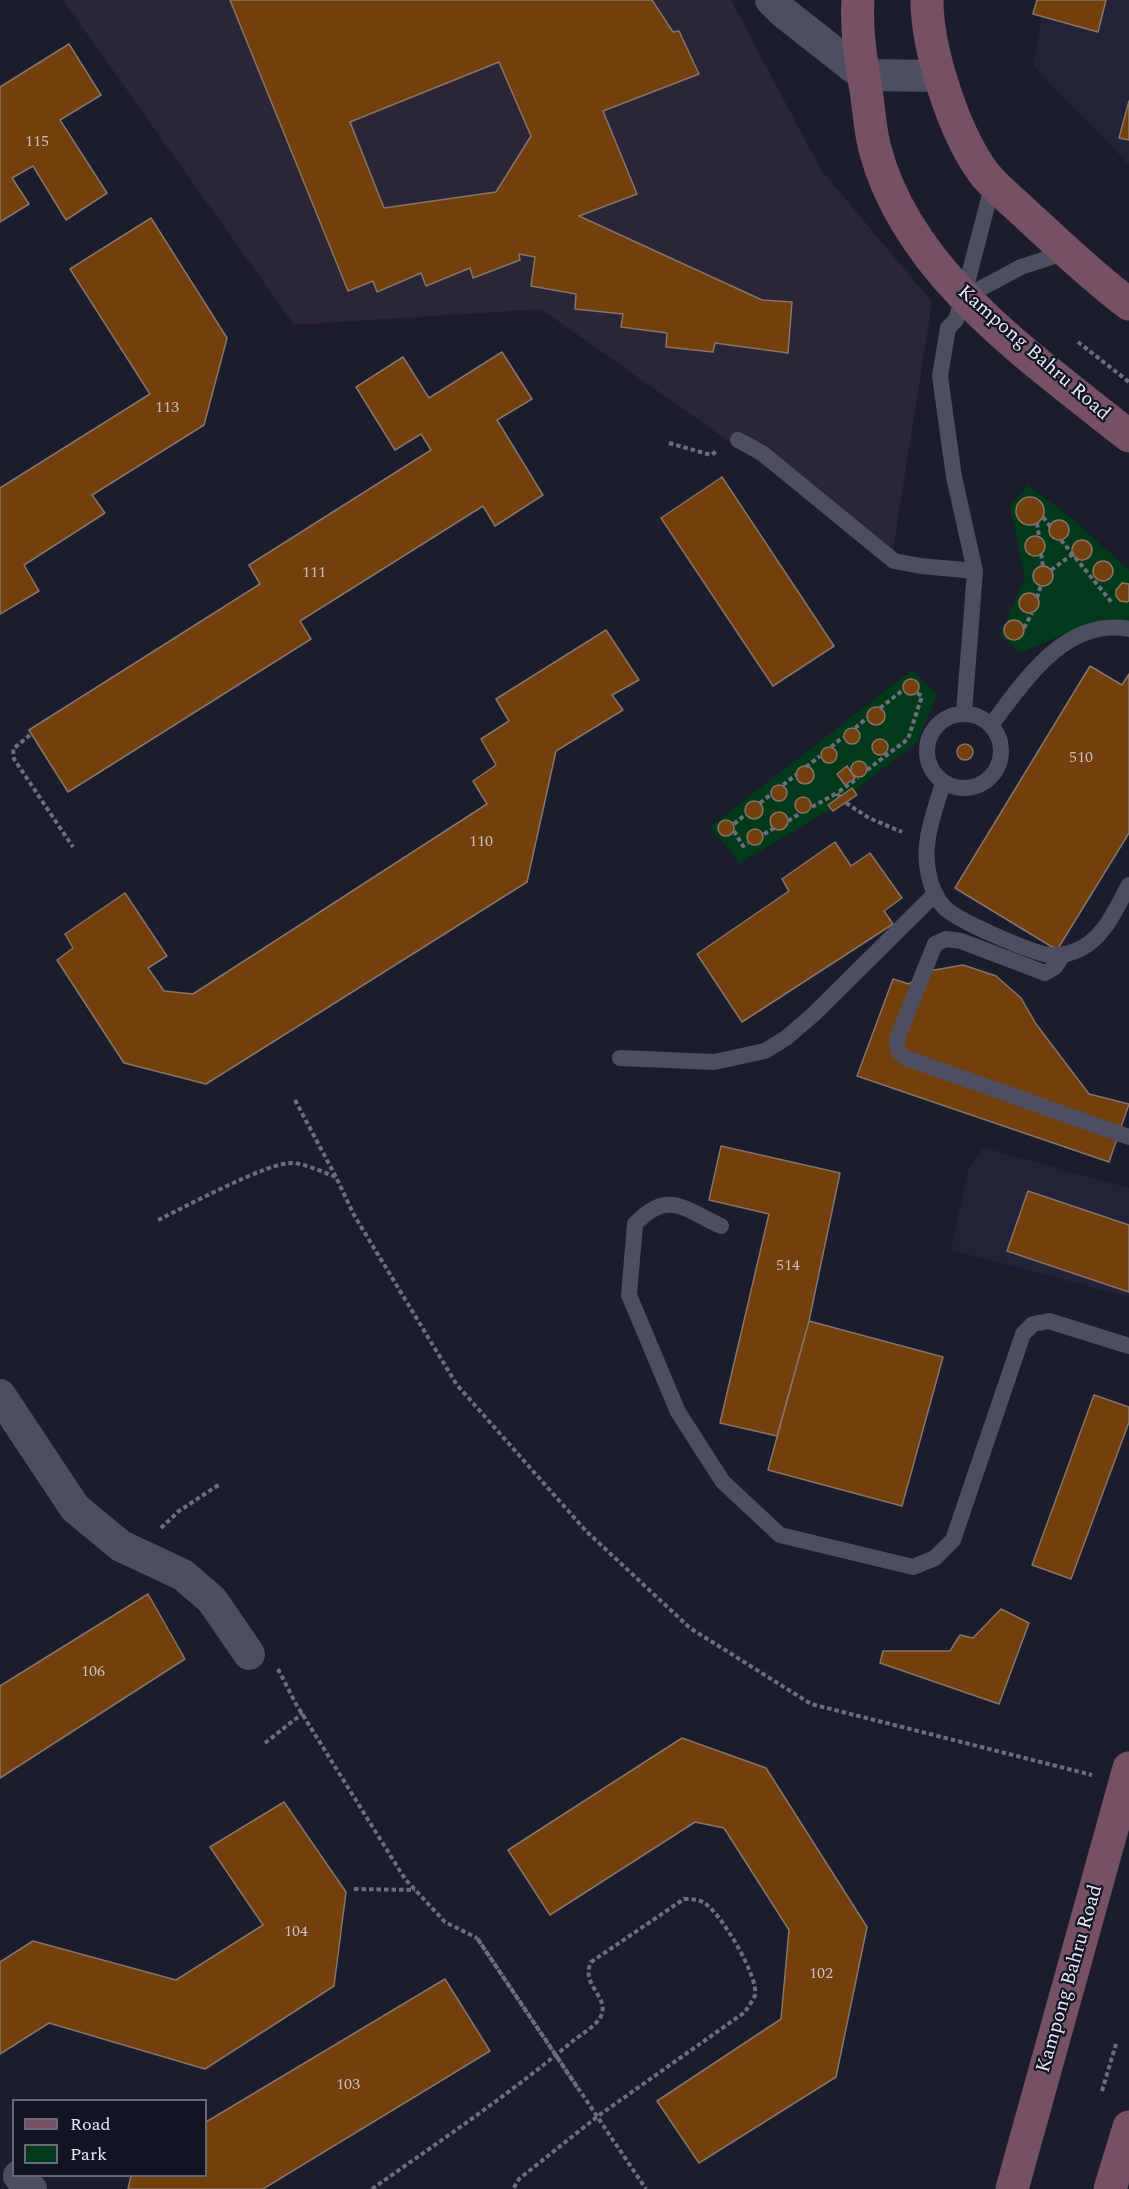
<!DOCTYPE html>
<html>
<head>
<meta charset="utf-8">
<style>
  body { margin:0 }
  #map { position:relative; width:1129px; height:2189px; overflow:hidden; background:#1b1d2c; font-family:Spectral,serif }
  canvas { display:block }
  .legend { position:absolute; left:12px; top:2099px; width:195px; height:78px; box-sizing:border-box; background:#121422; border:2px solid #676976; margin:0; padding:8px 10px; list-style:none; font-size:18px; color:#e7e9f3 }
  .legend li { display:flex; align-items:center; gap:12px; height:30px }
  .legend b { width:30px; border:2px solid #676976 }
</style>
</head>
<body>
<div id="map">
<canvas width="1129" height="2189"></canvas>
<ul class="legend">
<li><b style="height:8px;background:#765063"></b>Road</li>
<li><b style="height:16px;background:#003a1a"></b>Park</li>
</ul>
</div>
<script>
const g = document.querySelector('canvas').getContext('2d');
g.lineJoin = 'round';
function paint(path, color) { g.fillStyle = color; g.fill(path, 'evenodd'); }
function stroke(path, color, width, dash) { g.strokeStyle = color; g.lineWidth = width; g.lineCap = dash ? 'butt' : 'round'; g.setLineDash(dash || []); g.stroke(path); }
function label(font, color, halo, rows, align = 'center') {
  g.font = font + ' Spectral,serif'; g.lineWidth = 4.5; g.setLineDash([]); g.textBaseline = 'middle'; g.strokeStyle = halo; g.fillStyle = color; for (const [text, x, y, turn = 0] of rows) {
    g.save(); g.translate(x, y); g.rotate((+turn || 0) * Math.PI / 180); g.textAlign = isNaN(turn) ? turn : align; if (halo) g.strokeText(text, 0, 0); g.fillText(text, 0, 0); g.restore();
  }
}
paint(new Path2D(`
  M 1045,0 L 1129,0 L 1129,165 L 1033,66 Z
  M 982,1147 L 1129,1188 L 1129,1297 L 951,1250 L 968,1170 Z`), '#222338');
paint(new Path2D(`
  M 63,0 L 731,0 L 821,170 L 932,302 L 892,556 L 541,309 L 294,325 Z`), '#2b2636');
paint(new Path2D(`
  M 1028,485 L 1071,518 L 1129,570 L 1129,623 C 1102,614 1047,642 1020,653 L 1000,635 L 1025,578 L 1010,506 Z
  M 912,670 L 937,695 L 917,742 L 831,809 L 740,863 L 710,827 Z`), '#003a1a');
const building = new Path2D(`
  M 230,0 L 652,0 L 673,32 L 679,31 L 699,74 L 603,111 L 637,194 L 579,216 L 762,300 L 792,302 L 788,353 L 715,343 L 713,352 L 666,347 L 667,333 L 621,327 L 623,314 L 575,309 L 576,294 L 531,286 L 535,257 L 519,254 L 520,260 L 473,278 L 470,268 L 426,286 L 421,273 L 377,292 L 373,281 L 348,291 ZM 499,62 L 531,136 L 496,192 L 384,208 L 350,122 Z
  M 1037,0 L 1106,0 L 1098,32 L 1033,14 Z
  M 69,44 L 101,95 L 60,120 L 107,193 L 66,220 L 33,166 L 12,178 L 29,204 L 0,222 L 0,87 Z
  M 1129,101 L 1129,140 L 1119,138 Z
  M 151,218 L 227,338 L 204,425 L 92,495 L 105,513 L 24,565 L 39,591 L 0,614 L 0,488 L 150,394 L 70,269 Z
  M 502,352 L 532,399 L 497,420 L 543,495 L 495,526 L 483,506 L 300,621 L 311,639 L 68,792 L 29,730 L 260,584 L 249,565 L 431,450 L 421,434 L 395,450 L 356,387 L 403,357 L 429,398 Z
  M 722,477 L 834,646 L 773,686 L 661,518 Z
  M1016 511a14 14 0 1 1 28 0a14 14 0 1 1-28 0Z
  M1049 530a10 10 0 1 1 20 0a10 10 0 1 1-20 0Z
  M1025 546a10 10 0 1 1 20 0a10 10 0 1 1-20 0Z
  M1072 550a10 10 0 1 1 20 0a10 10 0 1 1-20 0Z
  M1093 571a10 10 0 1 1 20 0a10 10 0 1 1-20 0Z
  M1033 576a10 10 0 1 1 20 0a10 10 0 1 1-20 0Z
  M 1122,583 L 1129,584 L 1129,601 L 1127,602 L 1120,601 L 1116,596 L 1116,590 Z
  M1019 603a10 10 0 1 1 20 0a10 10 0 1 1-20 0Z
  M1004 630a10 10 0 1 1 20 0a10 10 0 1 1-20 0Z
  M 606,630 L 639,680 L 612,695 L 623,710 L 556,751 L 527,882 L 206,1084 L 124,1063 L 57,960 L 73,948 L 65,934 L 125,893 L 167,956 L 148,968 L 164,991 L 193,994 L 487,804 L 473,781 L 496,765 L 481,739 L 509,721 L 496,699 Z
  M 1090,666 L 1122,685 L 1129,674 L 1129,833 L 1057,950 L 955,888 Z
  M903 687a8 8 0 1 1 16 0a8 8 0 1 1-16 0Z
  M867 716a9 9 0 1 1 18 0a9 9 0 1 1-18 0Z
  M844 736a8 8 0 1 1 16 0a8 8 0 1 1-16 0Z
  M872 747a8 8 0 1 1 16 0a8 8 0 1 1-16 0Z
  M957 752a8 8 0 1 1 16 0a8 8 0 1 1-16 0Z
  M821 755a8 8 0 1 1 16 0a8 8 0 1 1-16 0Z
  M851 769a8 8 0 1 1 16 0a8 8 0 1 1-16 0Z
  M 847,766 L 855,778 L 845,785 L 837,774 Z
  M796 775a9 9 0 1 1 18 0a9 9 0 1 1-18 0Z
  M771 793a8 8 0 1 1 16 0a8 8 0 1 1-16 0Z
  M 852,788 L 857,795 L 833,811 L 828,805 Z
  M795 805a8 8 0 1 1 16 0a8 8 0 1 1-16 0Z
  M745 810a9 9 0 1 1 18 0a9 9 0 1 1-18 0Z
  M770 821a9 9 0 1 1 18 0a9 9 0 1 1-18 0Z
  M718 828a8 8 0 1 1 16 0a8 8 0 1 1-16 0Z
  M747 837a8 8 0 1 1 16 0a8 8 0 1 1-16 0Z
  M 835,842 L 851,866 L 870,853 L 902,898 L 884,911 L 893,924 L 742,1022 L 697,954 L 789,891 L 782,879 Z
  M 963,965 L 996,976 L 1021,998 L 1036,1024 L 1089,1094 L 1129,1104 L 1109,1162 L 857,1076 L 893,979 L 909,984 L 929,971 Z
  M 721,1146 L 840,1173 L 809,1321 L 777,1436 L 720,1423 L 769,1214 L 709,1200 Z
  M 1028,1191 L 1129,1225 L 1129,1292 L 1007,1251 Z
  M 809,1321 L 943,1357 L 902,1506 L 768,1470 Z
  M 1094,1395 L 1129,1407 L 1129,1422 L 1071,1579 L 1032,1565 Z
  M 148,1594 L 185,1659 L 0,1778 L 0,1686 Z
  M 1001,1609 L 1029,1623 L 999,1704 L 880,1663 L 883,1651 L 950,1651 L 960,1635 L 973,1638 Z
  M 682,1738 L 766,1768 L 867,1927 L 836,2077 L 699,2163 L 657,2101 L 781,2019 L 789,1930 L 724,1828 L 695,1822 L 550,1915 L 508,1850 Z
  M 284,1802 L 346,1892 L 334,1986 L 205,2069 L 49,2023 L 0,2054 L 0,1962 L 33,1941 L 176,1980 L 263,1925 L 210,1847 Z
  M 445,1979 L 490,2051 L 263,2189 L 128,2189 L 131,2176 L 206,2176 L 206,2122 Z`);
paint(building, '#723f0d');
stroke(building, '#867568', 1.5);
stroke(new Path2D(`
  M 1078,342 L 1129,382
  M 669,443 L 711,455 L 717,451
  M 1043,517 L 1050,526
  M 1037,523 L 1039,537
  M 1061,540 L 1113,604
  M 1041,554 L 1043,566
  M 1051,570 L 1073,554
  M 1037,598 L 1041,585
  M 1024,628 L 1032,613
  M 880,708 L 903,690
  M 855,728 L 867,718
  M 30,735 L 13,749 L 14,759 L 73,847
  M 831,747 L 843,737
  M 806,767 L 820,756
  M 867,770 L 908,739 L 922,696 L 917,693
  M 783,785 L 797,774
  M 840,797 L 837,793 L 858,778
  M 760,803 L 770,795
  M 846,803 L 869,818 L 902,832
  M 812,807 L 837,793
  M 788,821 L 801,813
  M 734,824 L 746,814
  M 734,831 L 743,846 L 748,843
  M 764,834 L 774,828
  M 295,1100 L 336,1177
  M 158,1220 C 185,1207 268,1162 292,1163 C 307,1164 322,1172 336,1177 L 354,1215 L 457,1385 L 586,1531 L 690,1628 L 811,1704 L 1092,1775
  M 161,1528 L 179,1511 L 220,1484
  M 278,1669 L 296,1704 L 405,1879 L 445,1922 L 477,1938
  M 265,1743 L 303,1713
  M 354,1889 L 415,1890
  M 577,2087 L 477,1938 L 646,2189
  M 1102,2091 L 1116,2044
  M 372,2189 C 440,2141 510,2094 574,2040 C 582,2034 597,2025 601,2016 C 610,1997 580,1985 591,1962 L 684,1899 C 691,1899 697,1899 703,1902 C 720,1911 759,1977 755,1995 C 753,2001 748,2007 745,2012 L 598,2116 L 519,2179 L 513,2189`), '#6c6e7b', 4, [4.5, 3]);
stroke(new Path2D(`
  M 963,298 L 1021,267 L 1067,252
  M 738,440 L 762,453 L 894,561 L 921,566 L 975,571
  M 964,713 L 975,571 L 954,477 L 940,376 L 948,328 L 956,320 L 963,298 L 993,183
  M927 751a37 37 0 1 1 74 0a37 37 0 1 1-74 0Z
  M 991,725 C 1024,682 1065,617 1129,629
  M 943,783 C 934,814 921,843 929,876 C 931,887 937,900 945,908 C 958,921 1030,952 1049,955 C 1060,956 1070,954 1080,949 C 1105,937 1116,908 1129,885
  M 1063,955 L 1055,967 L 1045,973 L 961,941 L 946,939 L 935,944 L 898,1036 C 896,1047 897,1052 906,1058 L 1129,1137
  M 620,1058 L 714,1062 L 765,1051 L 786,1038 L 814,1014 L 935,894
  M 721,1226 C 684,1209 668,1189 635,1224 L 629,1295 L 678,1412 L 723,1482 L 780,1535 L 913,1567 L 935,1558 L 953,1540 L 1023,1334 L 1033,1324 L 1049,1321 L 1129,1346`), '#4d4f61', 16);
stroke(new Path2D(`
  M 771,0 L 783,12 L 863,75 L 940,76
  M 0,1395 L 75,1508 L 121,1546 L 183,1575 L 212,1600 L 249,1654
  M 19,2176 L 31,2189`), '#4d4f61', 32);
stroke(new Path2D(`
  M 858,0 C 856,30 861,61 866,90 C 869,110 870,130 875,149 C 908,275 1033,359 1129,436
  M 927,0 C 927,50 954,132 983,172 C 996,189 1014,202 1029,217 C 1062,247 1093,277 1129,304
  M 1012,2189 L 1129,1768
  M 1110,2189 L 1129,2127`), '#765063', 33);
label('16px', '#cabeba', null, [
  ["115",37,143],
  ["113",167,409],
  ["111",314,574],
  ["510",1081,759],
  ["110",481,843],
  ["514",788,1267],
  ["106",93,1673],
  ["104",296,1933],
  ["102",821,1975],
  ["103",348,2086]
]);
label('20px', '#e7e9f3', '#121422', [
  ["Kampong Bahru Road",1033,354,41],
  ["Kampong Bahru Road",1071,1979,-74]
]);
</script>
</body>
</html>
